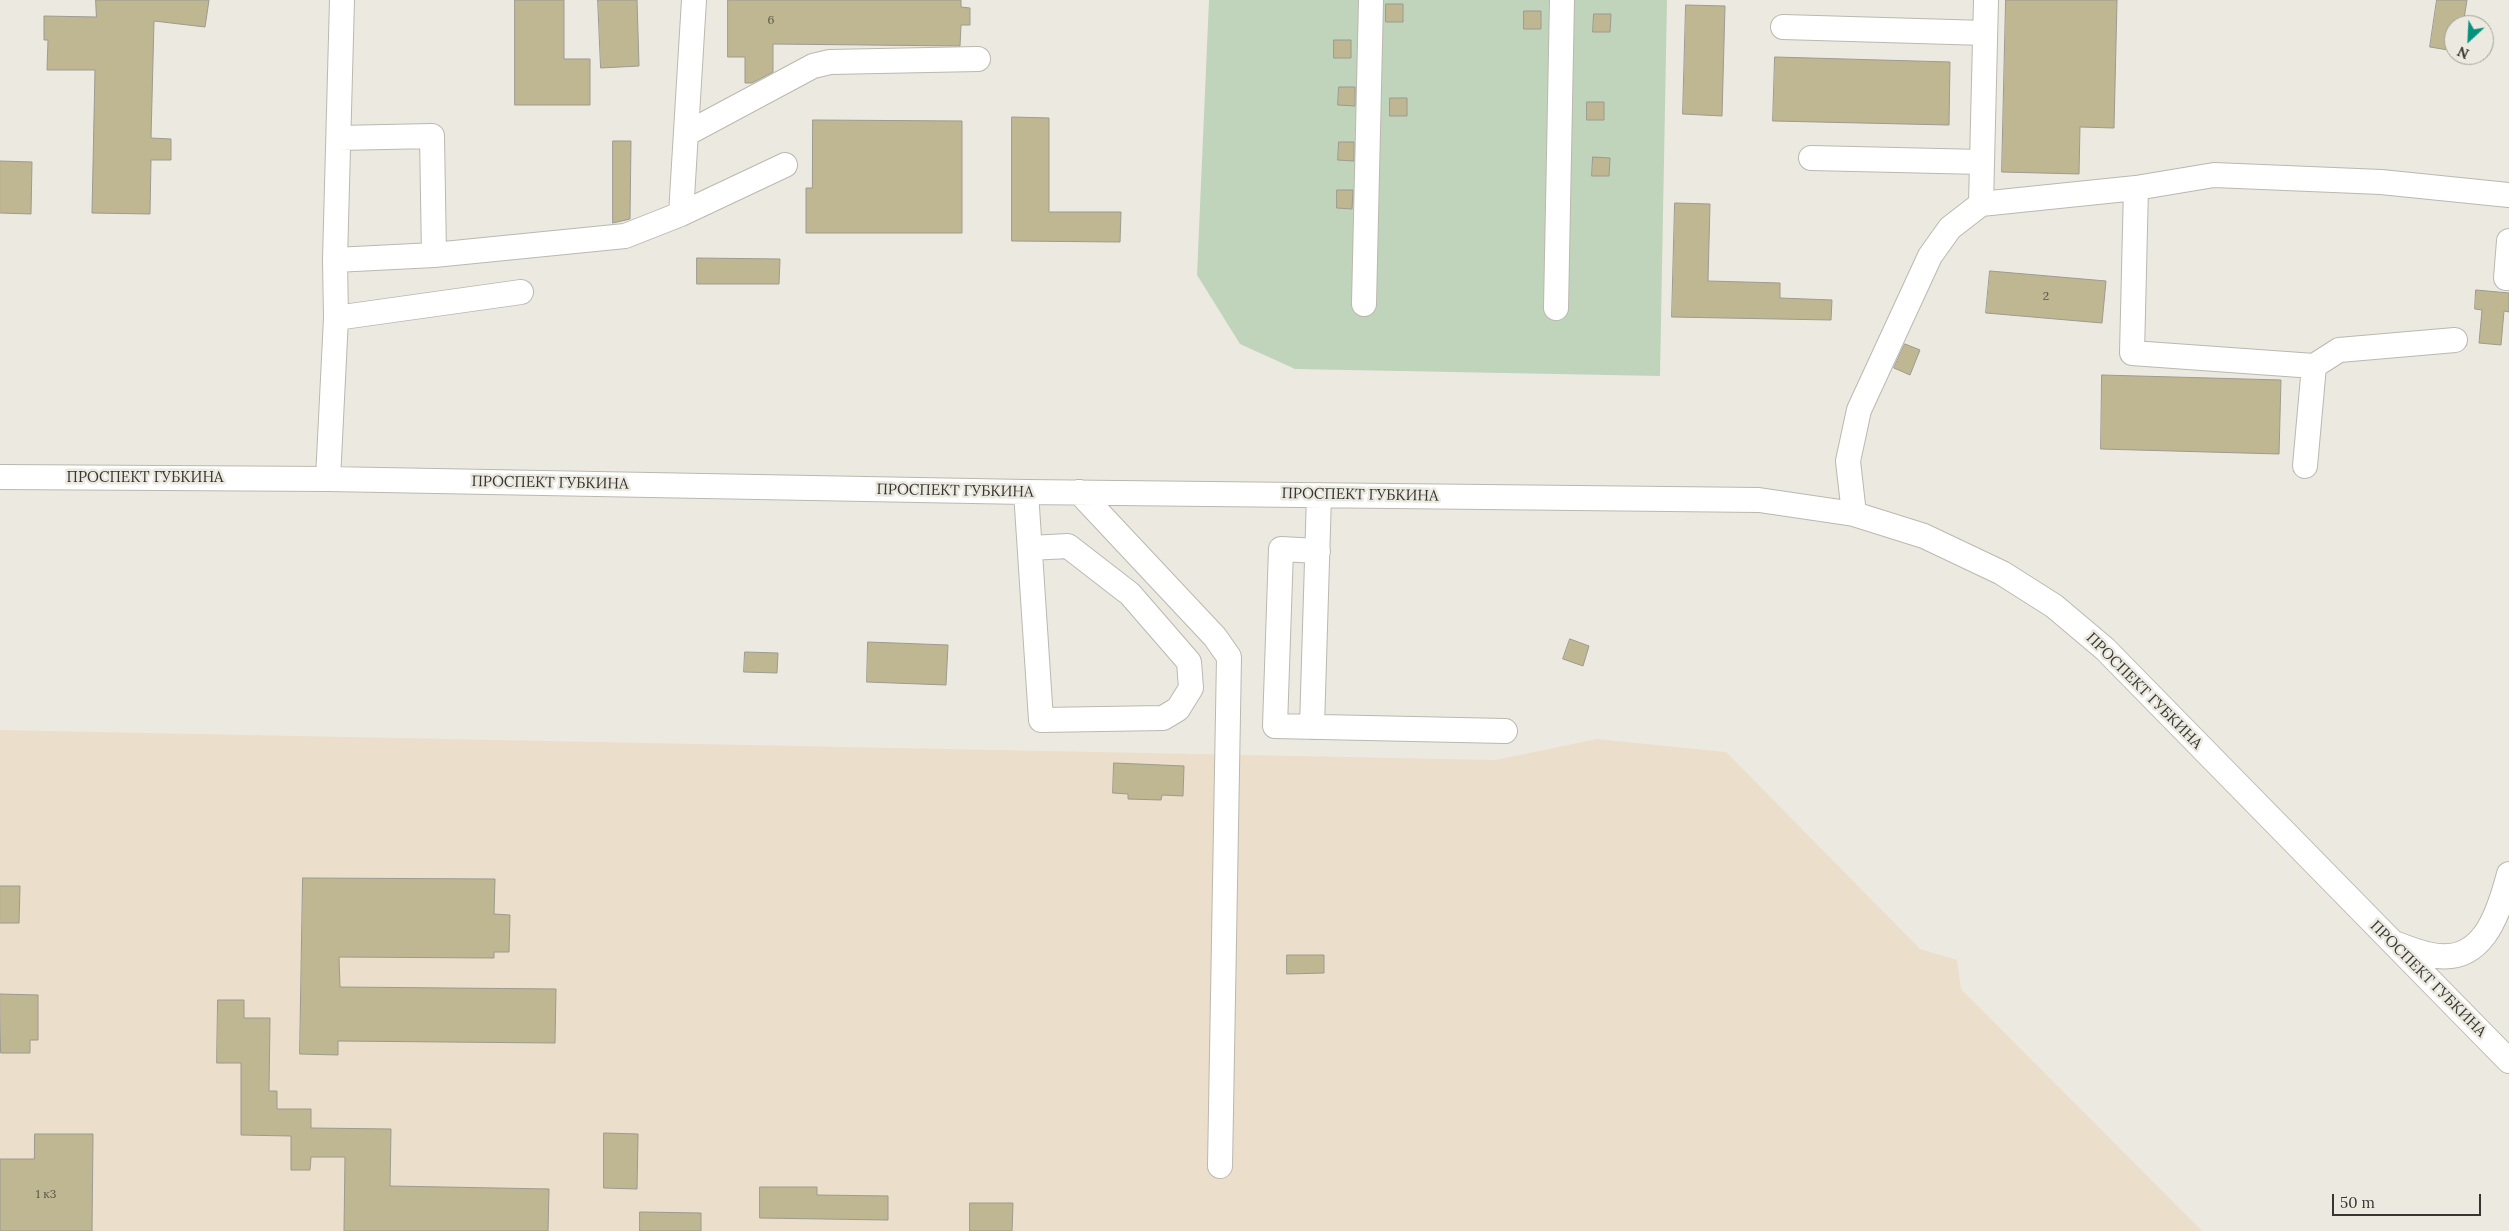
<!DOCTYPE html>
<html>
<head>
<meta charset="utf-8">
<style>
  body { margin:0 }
  #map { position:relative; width:2509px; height:1231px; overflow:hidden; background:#eceae0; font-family:Lora,serif }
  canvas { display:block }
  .north { position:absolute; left:2444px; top:15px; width:50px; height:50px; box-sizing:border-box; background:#eceae0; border:1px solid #a3a29a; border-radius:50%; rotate:205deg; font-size:14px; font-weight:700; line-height:20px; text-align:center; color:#363531 }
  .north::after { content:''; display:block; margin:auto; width:18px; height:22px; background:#05927d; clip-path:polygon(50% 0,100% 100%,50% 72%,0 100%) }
  .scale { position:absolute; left:2332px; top:1194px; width:149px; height:22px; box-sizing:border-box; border:2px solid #363531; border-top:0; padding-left:6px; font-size:15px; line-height:18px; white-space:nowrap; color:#363531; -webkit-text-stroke:4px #eceae0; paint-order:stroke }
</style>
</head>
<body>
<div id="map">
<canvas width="2509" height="1231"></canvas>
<div class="north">N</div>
<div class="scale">50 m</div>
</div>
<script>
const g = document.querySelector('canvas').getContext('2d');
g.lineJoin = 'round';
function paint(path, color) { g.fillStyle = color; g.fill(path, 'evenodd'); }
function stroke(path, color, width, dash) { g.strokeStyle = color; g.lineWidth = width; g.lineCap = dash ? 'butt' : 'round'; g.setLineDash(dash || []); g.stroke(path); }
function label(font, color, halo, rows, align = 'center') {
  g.font = font + ' Lora,serif'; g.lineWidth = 5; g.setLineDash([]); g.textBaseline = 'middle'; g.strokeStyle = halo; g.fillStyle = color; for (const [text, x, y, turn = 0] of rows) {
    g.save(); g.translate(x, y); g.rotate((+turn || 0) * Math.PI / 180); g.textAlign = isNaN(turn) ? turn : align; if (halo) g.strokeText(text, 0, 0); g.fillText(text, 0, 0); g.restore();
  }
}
paint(new Path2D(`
  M 0,730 L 1496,760 L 1597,739 L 1726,752 L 1920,949 L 1957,960 L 1961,989 L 2202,1231 L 0,1231 Z`), '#ebdeca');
paint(new Path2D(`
  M 1209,0 L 1667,0 L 1660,376 L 1295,369 L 1240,344 L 1197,275 Z`), '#c0d4bb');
const building = new Path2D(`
  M 96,0 L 209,0 L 205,27 L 154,21 L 151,138 L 171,139 L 171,160 L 151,160 L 150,214 L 92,213 L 95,70 L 47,70 L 48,40 L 44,40 L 44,16 L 96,17 Z
  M 515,0 L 564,0 L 564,59 L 590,59 L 590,105 L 515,105 Z
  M 598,0 L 637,0 L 639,66 L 601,68 Z
  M 728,0 L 961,0 L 961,7 L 970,8 L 970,25 L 961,25 L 960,46 L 773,44 L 773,72 L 752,83 L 745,83 L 745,57 L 728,57 Z
  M 2006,0 L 2117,0 L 2114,128 L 2080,127 L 2079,174 L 2002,172 Z
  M 2437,0 L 2467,0 L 2463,25 L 2454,25 L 2454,51 L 2430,47 Z
  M 1386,4 L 1403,4 L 1403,22 L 1386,22 Z
  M 1686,5 L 1725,6 L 1722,116 L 1683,114 Z
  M 1524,11 L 1541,11 L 1541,29 L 1524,29 Z
  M 1594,14 L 1611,14 L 1610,32 L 1593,32 Z
  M 1334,40 L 1351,40 L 1351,58 L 1334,58 Z
  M 1775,57 L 1950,62 L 1949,125 L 1773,121 Z
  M 1339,87 L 1355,87 L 1355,106 L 1338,105 Z
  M 1390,98 L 1407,98 L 1407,116 L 1390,116 Z
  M 1587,102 L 1604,102 L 1604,120 L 1587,120 Z
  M 1012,117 L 1049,118 L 1049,212 L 1121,212 L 1120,242 L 1012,241 Z
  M 813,120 L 962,121 L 962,233 L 806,233 L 806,188 L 812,188 Z
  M 613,141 L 631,141 L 630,219 L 613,223 Z
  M 1339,142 L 1354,142 L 1354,161 L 1338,160 Z
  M 1593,157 L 1610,158 L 1609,176 L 1592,176 Z
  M 0,161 L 32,162 L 31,214 L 0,213 Z
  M 1337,190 L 1353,190 L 1352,209 L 1337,208 Z
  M 1675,203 L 1710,204 L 1708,281 L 1780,283 L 1780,298 L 1832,300 L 1831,320 L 1672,317 Z
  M 697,258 L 780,259 L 779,284 L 697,284 Z
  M 1990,271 L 2106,281 L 2102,323 L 1986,313 Z
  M 2476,290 L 2509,293 L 2509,312 L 2504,311 L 2501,345 L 2479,343 L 2482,310 L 2475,309 Z
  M 1905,344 L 1920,350 L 1910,375 L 1894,368 Z
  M 2102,375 L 2281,380 L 2279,454 L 2101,449 Z
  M 1570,639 L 1589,646 L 1583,666 L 1563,659 Z
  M 868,642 L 948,645 L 946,685 L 867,682 Z
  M 745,652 L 778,653 L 777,673 L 744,672 Z
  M 1114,763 L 1184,766 L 1183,796 L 1162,795 L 1161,800 L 1128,799 L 1128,794 L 1113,793 Z
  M 303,878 L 495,879 L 494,914 L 510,915 L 509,952 L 494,952 L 494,958 L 339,957 L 340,987 L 556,989 L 555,1043 L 338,1041 L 338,1055 L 300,1054 Z
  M 0,886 L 20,886 L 19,923 L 0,923 Z
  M 1287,955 L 1324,955 L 1324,973 L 1287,974 Z
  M 0,994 L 38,995 L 38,1040 L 30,1040 L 30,1053 L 1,1053 Z
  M 218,1000 L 244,1000 L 244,1018 L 270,1018 L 269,1091 L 277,1091 L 277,1109 L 311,1109 L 311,1128 L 391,1129 L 390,1186 L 549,1189 L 548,1231 L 344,1231 L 345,1157 L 311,1157 L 310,1170 L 291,1170 L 291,1136 L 241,1135 L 241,1063 L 217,1063 Z
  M 604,1133 L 638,1134 L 637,1189 L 604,1188 Z
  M 35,1134 L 93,1134 L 92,1231 L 0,1231 L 0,1159 L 34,1159 Z
  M 760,1187 L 817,1187 L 817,1195 L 888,1196 L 888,1220 L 760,1218 Z
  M 970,1203 L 1013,1203 L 1012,1231 L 970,1231 Z
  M 640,1212 L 701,1213 L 701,1231 L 640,1231 Z`);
paint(building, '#bfb792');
stroke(building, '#9c9a91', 1);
const minor = new Path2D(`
  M 1783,27 L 1985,33
  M 686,134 L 813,66 L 830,62 L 978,59
  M 339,138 L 432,136 L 434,255
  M 1811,158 L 1982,162
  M 2136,188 L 2132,353 L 2314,366 L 2339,350 L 2455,340
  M 1981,204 L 1986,0
  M 681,214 L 694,0
  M 335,260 L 434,255 L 625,236 L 681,214 L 785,165
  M 2506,278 L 2509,241
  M 1364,304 L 1371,0
  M 1556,308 L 1562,0
  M 336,318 L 521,292
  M 2305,466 L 2314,366
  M 0,477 L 328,479 L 1026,492 L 1759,500 L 1854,514 L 1924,536 L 2002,573 L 2054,606 L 2105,649 L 2509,1061
  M 328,479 L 336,318 L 335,260 L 342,0
  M 1026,492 L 1041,720 L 1163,718 L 1178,709 L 1191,688 L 1189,662 L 1130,594 L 1068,546 L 1030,548
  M 1079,492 L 1215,637 L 1229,657 L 1220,1166
  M 1854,514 L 1848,461 L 1859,410 L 1930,256 L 1950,228 L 1981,204 L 2136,188 L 2214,175 L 2381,182 L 2509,195
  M 1318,551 L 1281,549 L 1275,726 L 1505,731
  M 1312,727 L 1319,495
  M 2397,944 C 2407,948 2417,952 2427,954 C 2482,968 2498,916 2509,874`);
stroke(minor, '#bab8af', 26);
stroke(minor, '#fff', 24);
label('12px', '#585649', null, [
  ["6",771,21],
  ["2",2046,297],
  ["1 к3",46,1195]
]);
label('15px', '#363531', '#eceae0', [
  ["ПРОСПЕКТ ГУБКИНА",145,478],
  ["ПРОСПЕКТ ГУБКИНА",550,483,1],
  ["ПРОСПЕКТ ГУБКИНА",955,491,1],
  ["ПРОСПЕКТ ГУБКИНА",1360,495,1],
  ["ПРОСПЕКТ ГУБКИНА",2144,691,45],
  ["ПРОСПЕКТ ГУБКИНА",2428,979,45]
]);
</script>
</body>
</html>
